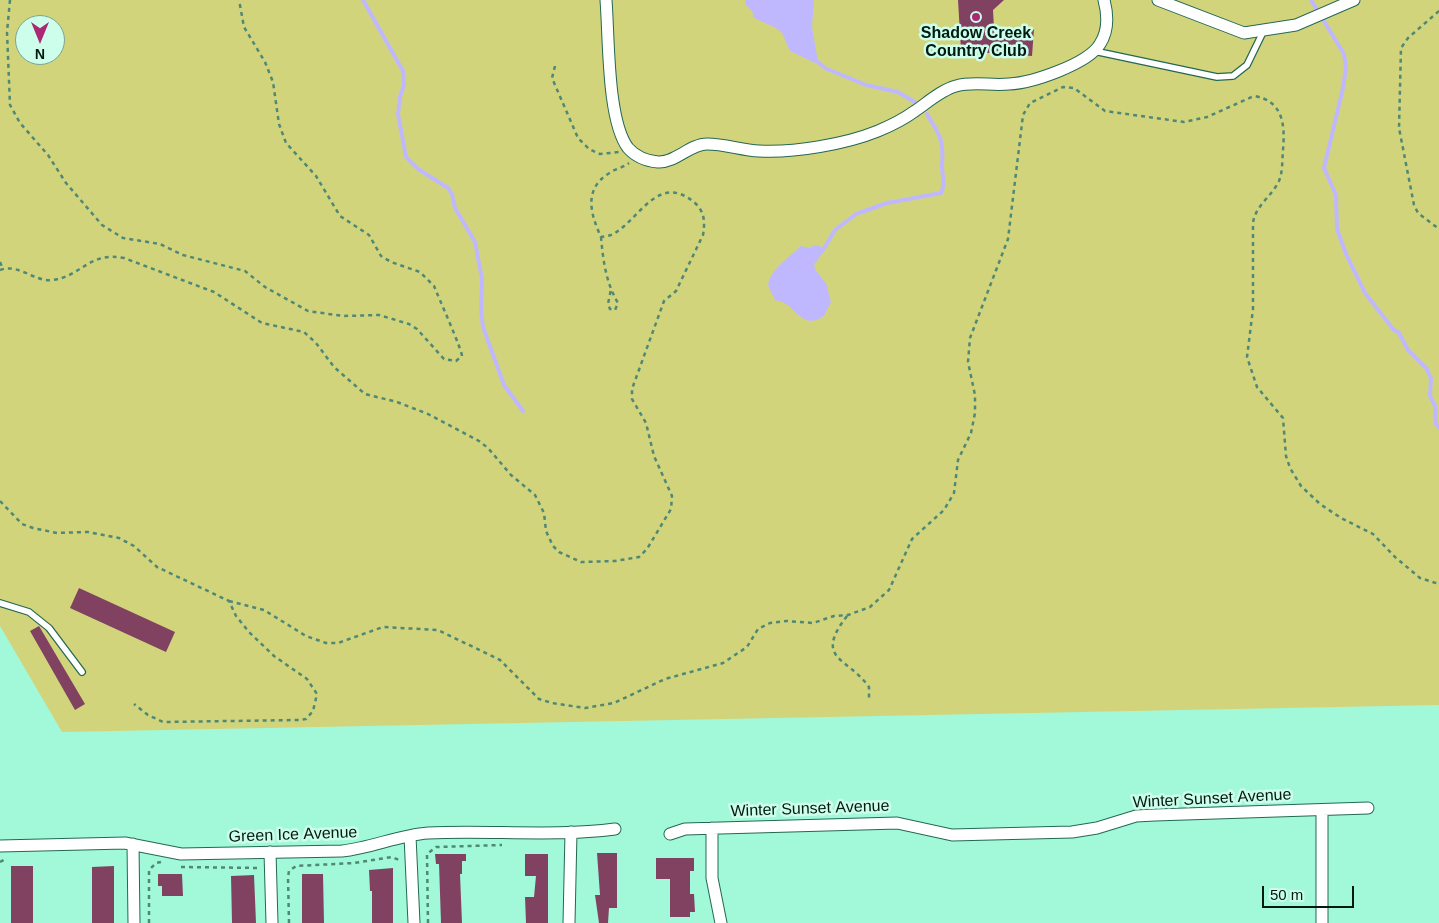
<!DOCTYPE html>
<html>
<head>
<meta charset="utf-8">
<style>
  body { margin:0 }
  #map { position:relative; width:1439px; height:923px; overflow:hidden; background:#a1f9d9; font-family:Arial,sans-serif }
  canvas { display:block }
  .north { position:absolute; left:15px; top:15px; width:50px; height:50px; box-sizing:border-box; background:#ccfeeb; border:1px solid #7aa394; border-radius:50%; rotate:180deg; font-size:14px; font-weight:700; line-height:20px; text-align:center; color:#001a12 }
  .north::after { content:''; display:block; margin:auto; width:18px; height:22px; background:#aa2874; clip-path:polygon(50% 0,100% 100%,50% 72%,0 100%) }
  .scale { position:absolute; left:1262px; top:886px; width:92px; height:22px; box-sizing:border-box; border:2px solid #001a12; border-top:0; padding-left:6px; font-size:15px; line-height:18px; white-space:nowrap; color:#001a12; -webkit-text-stroke:4px #ccfeeb; paint-order:stroke }
</style>
</head>
<body>
<div id="map">
<canvas width="1439" height="923"></canvas>
<div class="north">N</div>
<div class="scale">50 m</div>
</div>
<script>
const g = document.querySelector('canvas').getContext('2d');
g.lineJoin = 'round';
function paint(path, color) { g.fillStyle = color; g.fill(path, 'evenodd'); }
function stroke(path, color, width, dash) { g.strokeStyle = color; g.lineWidth = width; g.lineCap = dash ? 'butt' : 'round'; g.setLineDash(dash || []); g.stroke(path); }
function label(font, color, halo, rows, align = 'center') {
  g.font = font + ' Arial,sans-serif'; g.lineWidth = 5; g.setLineDash([]); g.textBaseline = 'middle'; g.strokeStyle = halo; g.fillStyle = color; for (const [text, x, y, turn = 0] of rows) {
    g.save(); g.translate(x, y); g.rotate((+turn || 0) * Math.PI / 180); g.textAlign = isNaN(turn) ? turn : align; if (halo) g.strokeText(text, 0, 0); g.fillText(text, 0, 0); g.restore();
  }
}
paint(new Path2D(`
  M 0,0 L 1439,0 L 1439,705 L 62,732 L 0,626 ZM 25,25 L 55,25 L 55,55 L 25,55 Z`), '#d2d47c');
paint(new Path2D(`
  M 745,0 L 814,0 L 812,27 L 818,62 L 815,63 L 790,51 L 782,33 L 776,28 L 754,18 L 752,11 L 745,4 Z
  M 814,245 L 820,246 L 824,251 L 814,265 L 816,271 L 826,283 L 831,302 L 824,316 C 805,329 799,313 786,304 C 782,301 778,301 775,300 L 768,285 C 771,268 790,257 801,246 L 810,248 Z`), '#c0b8fe');
stroke(new Path2D(`
  M 363,0 L 403,71 L 404,85 L 400,97 L 398,114 L 406,157 L 418,169 L 448,188 L 452,194 L 455,208 L 475,242 L 482,279 L 481,310 L 483,327 L 504,385 L 523,411
  M 1311,0 L 1344,54 L 1346,67 L 1343,88 L 1324,168 L 1336,195 L 1337,229 L 1346,254 L 1365,293 L 1393,329 L 1399,333 L 1408,350 L 1427,369 L 1431,379 L 1430,396 L 1435,406 L 1436,424 L 1439,428
  M 818,62 L 825,68 L 866,85 L 898,92 L 918,104
  M 823,250 L 835,230 L 856,214 L 887,203 L 941,193 C 946,183 942,176 942,166 C 944,139 940,136 927,114`), '#c0b8fe', 4);
paint(new Path2D(`
  M 958,0 L 1004,0 L 993,10 L 994,28 L 1034,29 L 1032,56 L 961,51 Z
  M 79,588 L 175,632 L 166,652 L 70,608 Z
  M 39,626 L 85,704 L 75,710 L 30,631 Z
  M 597,853 L 617,853 L 617,908 L 609,908 L 608,923 L 599,923 L 595,895 L 600,895 Z
  M 435,854 L 466,854 L 466,861 L 462,861 L 462,874 L 460,874 L 462,923 L 441,923 L 439,864 L 436,864 Z
  M 525,854 L 548,854 L 548,923 L 526,923 L 525,897 L 534,897 L 536,876 L 525,876 Z
  M 656,858 L 694,858 L 694,871 L 690,871 L 690,894 L 694,894 L 695,912 L 690,912 L 690,917 L 670,917 L 670,879 L 656,879 Z
  M 11,866 L 33,866 L 33,923 L 11,923 Z
  M 114,866 L 114,923 L 92,923 L 92,867 Z
  M 393,868 L 393,923 L 372,923 L 372,891 L 370,891 L 369,870 Z
  M 158,874 L 182,874 L 183,896 L 162,896 L 162,886 L 158,886 Z
  M 302,874 L 323,874 L 324,923 L 302,923 Z
  M 254,875 L 256,923 L 232,923 L 231,876 Z`), '#814262');
const lane = new Path2D(`
  M 1094,51 L 1217,77 L 1233,76 L 1247,65 L 1264,30
  M 0,603 L 29,612 L 49,628 L 82,672`);
const street = new Path2D(`
  M 606,0 C 609,37 607,120 628,148 C 636,157 647,161 658,162 C 675,163 690,144 707,144 C 725,144 741,150 759,151 C 794,153 846,144 878,131 C 890,126 904,119 915,111 C 927,103 941,90 956,86 C 974,81 991,86 1009,84 C 1032,83 1088,64 1100,44 C 1109,30 1108,15 1104,0
  M 1158,0 L 1244,33 L 1296,25 L 1354,0
  M 1322,811 L 1322,923
  M 712,828 L 712,878 L 721,923
  M 670,834 L 685,829 L 897,823 L 952,835 L 1072,832 L 1097,828 L 1136,816 L 1155,815 L 1368,808
  M 410,836 L 414,923
  M 133,844 L 134,923
  M 0,846 L 125,843 L 181,854 L 342,851 C 371,848 399,835 428,833 C 490,830 553,837 615,829
  M 270,852 L 272,923
  M 569,923 L 571,832`);
stroke(lane, '#246853', 8);
stroke(street, '#246853', 13);
stroke(new Path2D(`
  M 10,0 L 7,32 L 10,105 L 20,123 L 48,155 L 66,183 L 102,225 L 123,238 L 160,244 L 183,255 L 245,271 L 265,287 L 308,311 L 343,316 L 379,315 L 409,324 L 417,329 L 444,359 L 456,361 L 462,356 C 462,350 438,296 434,286 L 420,272 L 391,262 L 381,256 L 369,235 L 340,216 L 316,176 L 286,143 L 279,124 L 273,82 L 265,62 L 244,27 L 239,0
  M 1439,11 L 1408,38 L 1401,48 L 1399,128 L 1414,205 L 1418,213 L 1439,229
  M 555,66 L 552,78 L 578,138 L 589,149 L 600,154 L 619,152
  M 601,237 C 603,260 606,283 618,303 L 615,310 L 610,309 L 608,304 L 611,289
  M 0,262 L 3,269
  M 0,270 C 19,263 34,282 52,280 C 81,277 89,251 124,258 L 214,292 L 262,323 L 304,332 L 316,343 L 334,367 L 365,394 L 397,402 L 428,414 L 479,441 L 488,448 L 511,475 L 535,495 L 544,513 L 546,531 L 553,546 L 559,552 L 581,562 L 615,561 L 639,557 L 647,549 L 671,509 L 672,496 L 654,456 L 646,423 L 632,399 L 632,389 L 664,301 L 676,291 L 703,235 C 705,223 705,212 695,203 C 659,172 640,218 615,233 C 611,236 606,236 601,237 C 591,215 583,190 608,174 C 614,169 623,168 629,163
  M 0,501 L 22,524 L 33,528 L 57,533 L 88,532 L 119,538 L 134,546 L 157,567 L 229,601 L 236,616 L 249,632 L 274,656 L 307,679 L 317,694 L 313,711 L 306,719 L 299,720 L 163,722 L 148,715 L 134,704
  M 229,601 L 264,610 L 306,636 L 326,643 L 338,643 L 383,627 L 438,630 L 500,660 L 539,699 L 552,703 L 585,708 L 614,703 L 665,679 L 723,663 L 747,647 L 758,629 L 770,623 L 787,621 L 813,623 L 834,616 L 848,615 L 870,607 L 889,590 L 912,539 L 944,510 L 954,493 L 958,460 L 971,433 L 975,413 L 975,395 L 968,362 L 970,338 L 1008,239 L 1023,115 L 1030,103 L 1063,87 L 1074,88 L 1105,111 L 1184,122 L 1207,117 L 1254,96 C 1284,101 1285,126 1283,150 C 1282,160 1283,171 1279,181 C 1272,196 1255,206 1253,223 L 1253,309 L 1247,357 L 1257,387 L 1283,418 L 1286,456 L 1290,468 L 1301,486 L 1320,504 L 1341,518 L 1373,534 L 1395,557 L 1420,578 L 1439,584
  M 847,616 C 813,660 848,657 869,687 L 869,700
  M 0,862 L 6,859
  M 181,867 L 260,868
  M 149,923 L 149,870 L 156,863 L 161,862
  M 289,923 L 288,877 L 289,871 L 296,866 L 354,863 L 392,857 L 399,860
  M 428,923 L 427,854 L 436,847 L 502,845`), '#4f8874', 2.5, [4, 4]);
stroke(lane, '#fff', 5.5);
stroke(street, '#fff', 11);
for (const [x, y, r, color] of [
  [976,17,5,"#aa2874"]
]) { const dot = new Path2D(); dot.arc(x, y, r, 0, 2 * Math.PI); g.fillStyle = color; g.fill(dot); stroke(dot, '#ccfeeb', 2); }
label('bold 16px', '#001a12', '#ccfeeb', [
  ["Shadow Creek",976,34],
  ["Country Club",976,52]
]);
label('16px', '#001a12', '#ccfeeb', [
  ["Winter Sunset Avenue",1212,799,-3],
  ["Winter Sunset Avenue",810,809,-2],
  ["Green Ice Avenue",293,835,-2]
]);
</script>
</body>
</html>
